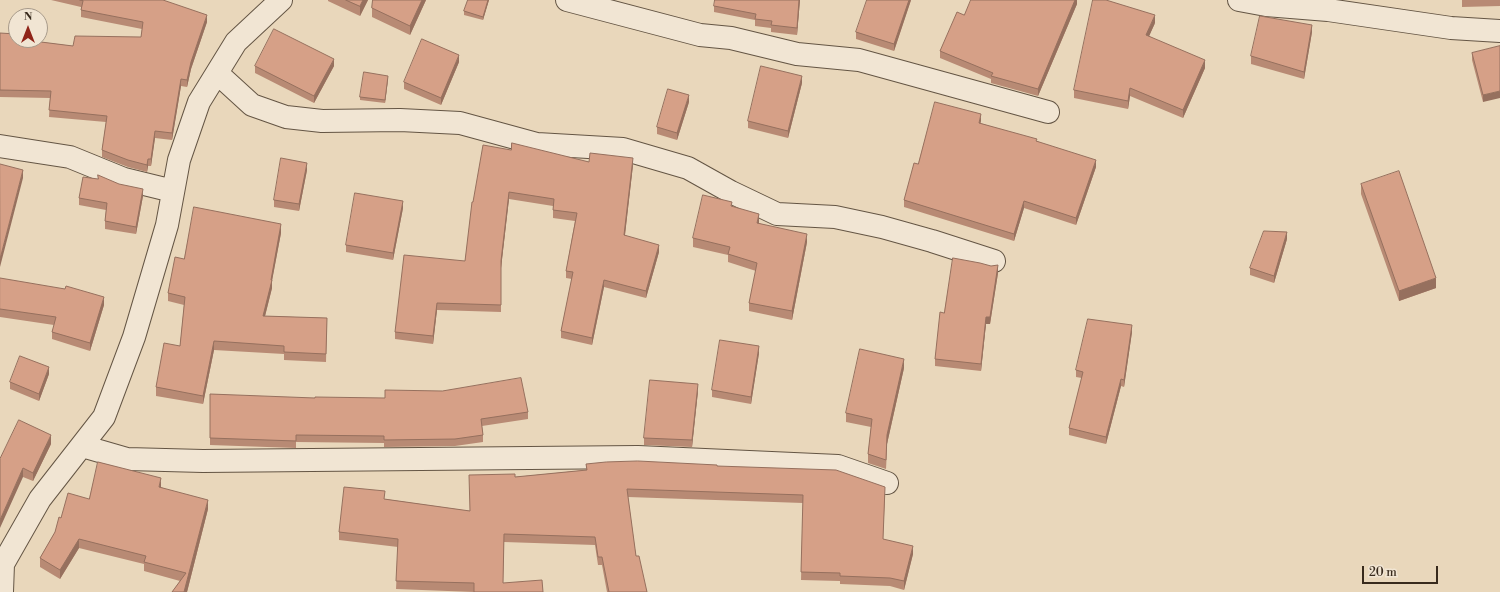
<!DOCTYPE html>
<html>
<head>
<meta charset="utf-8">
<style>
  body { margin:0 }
  #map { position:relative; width:1500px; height:592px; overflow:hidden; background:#e9d7bb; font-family:"Libre Bodoni",serif }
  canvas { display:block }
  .north { position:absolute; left:8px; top:8px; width:40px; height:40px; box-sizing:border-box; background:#f1e5d3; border:1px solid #a79a8a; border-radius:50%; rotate:0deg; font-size:11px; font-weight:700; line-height:16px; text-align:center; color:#382a1c }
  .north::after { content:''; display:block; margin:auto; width:14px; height:18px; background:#8f2418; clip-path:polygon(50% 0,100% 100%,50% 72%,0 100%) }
  .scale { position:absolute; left:1362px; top:566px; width:76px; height:18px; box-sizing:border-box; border:2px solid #382a1c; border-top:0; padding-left:5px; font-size:12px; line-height:14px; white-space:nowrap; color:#382a1c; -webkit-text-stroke:3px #f1e5d3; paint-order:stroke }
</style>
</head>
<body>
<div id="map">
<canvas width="1500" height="592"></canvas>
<div class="north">N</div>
<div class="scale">20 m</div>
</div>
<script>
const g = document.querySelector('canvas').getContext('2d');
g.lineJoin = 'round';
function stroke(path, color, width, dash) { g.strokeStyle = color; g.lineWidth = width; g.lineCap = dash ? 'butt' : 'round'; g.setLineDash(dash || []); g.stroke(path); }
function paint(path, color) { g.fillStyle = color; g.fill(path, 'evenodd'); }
const minor = new Path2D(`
  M 567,0 L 700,35 L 731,38 L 797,54 L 859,60 L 1048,112
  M 1239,0 L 1266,5 L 1328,10 L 1451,28 L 1500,31
  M 217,73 L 252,105 L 286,117 L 322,121 L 400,120 L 460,123 L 537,144 L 623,149 L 688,168 L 731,192 L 777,214 L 835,217 L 882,227 L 932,241 L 994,261
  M 0,146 L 70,157 L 124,179 L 173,191
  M 82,446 L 127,459 L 203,461 L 638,457 L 838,466 L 887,483
  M 2,592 L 3,564 L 40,499 L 104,417 L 134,337 L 167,225 L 179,160 L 199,102 L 236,42 L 281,0`);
stroke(minor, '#645544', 24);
stroke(minor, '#f1e5d3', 22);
paint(new Path2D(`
  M 51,0 L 163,0 L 207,22 L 191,69 L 187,87 L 181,86 L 172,140 L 155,138 L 151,166 L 148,166 L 147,172 L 128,167 L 102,157 L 102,150 L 106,122 L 49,117 L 50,98 L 0,97 L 0,33 L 33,41 L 73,46 L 141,37 L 142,29 L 81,17 L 81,7 Z
  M 328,0 L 368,0 L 360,16 L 328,1 Z
  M 373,0 L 426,0 L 410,35 L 372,17 L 372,8 Z
  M 468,0 L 489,0 L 483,20 L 464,15 L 464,11 Z
  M 800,0 L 797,35 L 771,32 L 771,28 L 755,26 L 755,20 L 714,12 L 714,6 Z
  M 911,0 L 894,51 L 856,39 L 856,32 Z
  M 1077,0 L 1077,4 L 1038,96 L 991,83 L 991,79 L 940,58 L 940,51 L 964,15 Z
  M 1462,0 L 1500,0 L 1500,6 L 1462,7 Z
  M 1155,23 L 1149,36 L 1205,68 L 1183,118 L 1130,96 L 1128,109 L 1074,98 L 1074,90 Z
  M 1312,32 L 1304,79 L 1251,64 L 1251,56 Z
  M 1500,46 L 1483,102 L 1472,60 L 1472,53 Z
  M 459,62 L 441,105 L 404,89 L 404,82 Z
  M 255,66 L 334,66 L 314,103 L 255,73 Z
  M 388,79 L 385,103 L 360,100 L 360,97 Z
  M 802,83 L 788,138 L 748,128 L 748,121 Z
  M 689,102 L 677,140 L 657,134 L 657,127 Z
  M 981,121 L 980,123 L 1037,141 L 1096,167 L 1076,225 L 1024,208 L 1014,241 L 904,207 L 904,200 L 918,164 Z
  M 511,150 L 589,162 L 633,165 L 625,235 L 659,252 L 646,298 L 604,287 L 592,345 L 561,338 L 561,331 L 572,279 L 566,278 L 566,271 L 575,221 L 553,218 L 553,206 L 509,199 L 501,268 L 501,312 L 437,310 L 433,344 L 395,339 L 395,332 L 465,261 L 473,202 Z
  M 307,170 L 299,211 L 274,207 L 274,200 Z
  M 1361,184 L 1436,288 L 1399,301 L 1361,194 Z
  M 143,196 L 136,234 L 105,229 L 105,221 L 106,210 L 79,205 L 79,198 Z
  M 732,206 L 759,223 L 807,242 L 792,320 L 749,311 L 749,303 L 756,271 L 728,262 L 728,255 L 693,247 L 693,238 Z
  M 403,208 L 393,260 L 346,252 L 346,245 Z
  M 281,233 L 272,280 L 272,288 L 265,316 L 327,318 L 326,362 L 284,360 L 284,354 L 214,350 L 203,404 L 156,396 L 156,387 L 180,346 L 184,305 L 168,301 L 168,293 L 184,259 Z
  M 1287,239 L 1274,283 L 1250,275 L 1250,268 Z
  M 998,273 L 990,324 L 986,324 L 981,371 L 935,366 L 935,359 L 944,313 Z
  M 0,278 L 104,305 L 90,351 L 52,339 L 52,332 L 54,325 L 0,317 Z
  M 1132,332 L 1124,387 L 1121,386 L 1106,444 L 1069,435 L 1069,428 L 1082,378 L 1076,377 L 1076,370 Z
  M 759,353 L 751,404 L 712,397 L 712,390 Z
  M 904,368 L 887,444 L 886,469 L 868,463 L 868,454 L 871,427 L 846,422 L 846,413 Z
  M 49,374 L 39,401 L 10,389 L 10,382 Z
  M 698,391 L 692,447 L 644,445 L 644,438 Z
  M 210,394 L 528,412 L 528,419 L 482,426 L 483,435 L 483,442 L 455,446 L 384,447 L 384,443 L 296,442 L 296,448 L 210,445 Z
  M 51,444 L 33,481 L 23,477 L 0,459 Z
  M 586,464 L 717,466 L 885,495 L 883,539 L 913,554 L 904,590 L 890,586 L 840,584 L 840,581 L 801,580 L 803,503 L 628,497 L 636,556 L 647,592 L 607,592 L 602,565 L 598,565 L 595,545 L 504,542 L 503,583 L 543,592 L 474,592 L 396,589 L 398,547 L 339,540 L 339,532 L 385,499 L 470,511 L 515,477 L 586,470 Z
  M 161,487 L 208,509 L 187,592 L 172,592 L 180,581 L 144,571 L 144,564 L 79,548 L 60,579 L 40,567 L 40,558 L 55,532 L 61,518 L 89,499 Z`), '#b88a74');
paint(new Path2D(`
  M 363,0 L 368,0 L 360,16 L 360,6 Z
  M 422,0 L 426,0 L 410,35 L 410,26 Z
  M 488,0 L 489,0 L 483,20 L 483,17 Z
  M 799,0 L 800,0 L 797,35 L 797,28 Z
  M 909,0 L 911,0 L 894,51 L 894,44 Z
  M 1075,0 L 1077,0 L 1077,4 L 1038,96 L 1038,89 Z
  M 207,15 L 207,22 L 191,69 L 187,87 L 187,80 L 191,62 Z
  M 1155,15 L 1155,23 L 1146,43 L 1146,35 Z
  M 1312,25 L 1312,32 L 1304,79 L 1304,72 Z
  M 459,55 L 459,62 L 441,105 L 441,98 Z
  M 334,59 L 334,66 L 314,103 L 314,96 Z
  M 1205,60 L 1205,68 L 1183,118 L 1183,110 Z
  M 388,76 L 388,79 L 385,103 L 385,100 Z
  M 802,76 L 802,83 L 788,138 L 788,131 Z
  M 181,79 L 181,86 L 172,140 L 172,133 Z
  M 1130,88 L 1130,96 L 1128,109 L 1128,101 Z
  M 1500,91 L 1500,98 L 1483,102 L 1483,95 Z
  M 689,95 L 689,102 L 677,140 L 677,133 Z
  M 981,114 L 981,121 L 979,130 L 979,123 Z
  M 155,131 L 155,138 L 151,166 L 151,159 Z
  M 633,158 L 633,165 L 624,243 L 624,235 Z
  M 148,159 L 148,166 L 147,172 L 147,165 Z
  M 1096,160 L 1096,167 L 1076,225 L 1076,218 Z
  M 307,163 L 307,170 L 299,211 L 299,204 Z
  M 23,170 L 23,178 L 0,267 L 0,259 Z
  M 143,189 L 143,196 L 136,234 L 136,227 Z
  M 509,192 L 509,199 L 501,268 L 501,312 L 501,261 Z
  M 403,201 L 403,208 L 393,260 L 393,253 Z
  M 1024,201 L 1024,208 L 1014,241 L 1014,234 Z
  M 759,214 L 759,223 L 757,232 L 757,223 Z
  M 281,224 L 281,233 L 272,281 L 272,280 L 272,288 L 263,324 L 263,316 Z
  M 1287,232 L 1287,239 L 1274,283 L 1274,276 Z
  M 807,234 L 807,242 L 792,320 L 792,311 Z
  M 659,245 L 659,252 L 646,298 L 646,291 Z
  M 998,265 L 998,273 L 990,324 L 986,324 L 981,371 L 981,364 L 986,317 Z
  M 1436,278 L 1436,288 L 1399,301 L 1399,291 Z
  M 604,280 L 604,287 L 592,345 L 592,338 Z
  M 104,297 L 104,305 L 90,351 L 90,343 Z
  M 437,303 L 437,310 L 433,344 L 433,336 Z
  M 1132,325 L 1132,332 L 1124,387 L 1124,380 Z
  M 214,341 L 214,350 L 203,404 L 203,396 Z
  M 759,346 L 759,353 L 751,404 L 751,397 Z
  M 904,359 L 904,368 L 887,444 L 886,469 L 887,435 Z
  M 49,367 L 49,374 L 39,401 L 39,394 Z
  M 1121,379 L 1121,386 L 1106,444 L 1106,437 Z
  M 698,384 L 698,391 L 692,447 L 692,440 Z
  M 51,435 L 51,444 L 33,481 L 33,473 Z
  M 23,468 L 23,477 L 0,528 L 0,520 Z
  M 161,478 L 161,487 L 159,496 L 159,487 Z
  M 208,500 L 208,509 L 187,592 L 184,592 Z
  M 79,539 L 79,548 L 60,579 L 60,570 Z
  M 913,546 L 913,554 L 904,590 L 904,581 Z`), '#96705e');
const building = new Path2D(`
  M 80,0 L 163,0 L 207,15 L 191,62 L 187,80 L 181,79 L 172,133 L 155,131 L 151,159 L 148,159 L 147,165 L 128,160 L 102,150 L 107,116 L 49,110 L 51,91 L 0,90 L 0,33 L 16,34 L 16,40 L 33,40 L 33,41 L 73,46 L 75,36 L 141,37 L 143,22 L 81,10 L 83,1 Z
  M 346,0 L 363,0 L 360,6 Z
  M 373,0 L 422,0 L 410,26 L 372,8 Z
  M 468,0 L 488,0 L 483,17 L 464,11 Z
  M 715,0 L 799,0 L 797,28 L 771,25 L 772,21 L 755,19 L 756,14 L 714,6 Z
  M 867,0 L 909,0 L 894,44 L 856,32 Z
  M 971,0 L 1075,0 L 1038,89 L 991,76 L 993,73 L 940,51 L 957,12 L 964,15 Z
  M 1093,0 L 1106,0 L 1155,15 L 1146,35 L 1205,60 L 1183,110 L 1130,88 L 1128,101 L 1074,90 Z
  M 1260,16 L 1312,25 L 1304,72 L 1251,56 Z
  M 274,29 L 334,59 L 314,96 L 255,66 Z
  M 422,39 L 459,55 L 441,98 L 404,82 Z
  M 1500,46 L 1500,91 L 1483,95 L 1472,53 Z
  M 761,66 L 802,76 L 788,131 L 748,121 Z
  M 364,72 L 388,76 L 385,100 L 360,97 Z
  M 668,89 L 689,95 L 677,133 L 657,127 Z
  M 935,102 L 981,114 L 979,123 L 1037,139 L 1036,141 L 1096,160 L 1076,218 L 1024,201 L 1014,234 L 904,200 L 914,163 L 918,164 Z
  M 512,143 L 589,162 L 590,153 L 633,158 L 624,235 L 659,245 L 646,291 L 604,280 L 592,338 L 561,331 L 573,272 L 566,271 L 577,213 L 553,210 L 554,199 L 509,192 L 501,261 L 501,305 L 437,303 L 433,336 L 395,332 L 404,255 L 465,261 L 472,202 L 473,202 L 483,145 L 511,150 Z
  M 281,158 L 307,163 L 299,204 L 274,200 Z
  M 0,164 L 23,170 L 0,259 Z
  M 1399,171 L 1436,278 L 1399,291 L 1361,184 Z
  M 98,175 L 119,184 L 143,189 L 136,227 L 105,221 L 107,203 L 79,198 L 83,177 L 98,179 Z
  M 355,193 L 403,201 L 393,253 L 346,245 Z
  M 703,195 L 732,202 L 731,206 L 759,214 L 757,223 L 807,234 L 792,311 L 749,303 L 757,263 L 728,254 L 730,247 L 693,238 Z
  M 194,207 L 281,224 L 271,280 L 272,280 L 263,316 L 327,318 L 326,354 L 284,352 L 284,346 L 214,341 L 203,396 L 156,387 L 164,343 L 180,346 L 185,297 L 168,293 L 175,257 L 184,259 Z
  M 1264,231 L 1287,232 L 1274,276 L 1250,268 Z
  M 953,258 L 980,263 L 991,266 L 998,265 L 990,317 L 986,317 L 981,364 L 935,359 L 940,312 L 944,313 Z
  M 0,278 L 65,289 L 66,286 L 104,297 L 90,343 L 52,332 L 56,317 L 0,309 Z
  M 1088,319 L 1132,325 L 1124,380 L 1121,379 L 1106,437 L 1069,428 L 1083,372 L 1076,370 Z
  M 720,340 L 759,346 L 751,397 L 712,390 Z
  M 860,349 L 904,359 L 887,435 L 886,460 L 868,454 L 872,419 L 846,413 Z
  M 20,356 L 49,367 L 39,394 L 10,382 Z
  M 521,378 L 528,412 L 481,419 L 483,435 L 455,439 L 384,440 L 384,436 L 296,435 L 296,441 L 210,438 L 210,394 L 315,398 L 315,397 L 385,398 L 385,390 L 442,391 Z
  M 650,380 L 698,384 L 692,440 L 644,438 Z
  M 19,420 L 51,435 L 33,473 L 23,468 L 0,520 L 0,459 Z
  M 638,461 L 717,465 L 717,466 L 836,470 L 885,487 L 883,539 L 913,546 L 904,581 L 890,578 L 840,576 L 840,573 L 801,572 L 803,495 L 627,489 L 636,556 L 639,556 L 647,592 L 609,592 L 602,557 L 598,557 L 595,537 L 504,534 L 503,583 L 542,580 L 543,592 L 474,592 L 474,583 L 396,581 L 398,539 L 339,532 L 344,487 L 385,491 L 384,499 L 470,511 L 469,475 L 515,474 L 515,477 L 587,470 L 586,464 L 606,462 Z
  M 98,462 L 161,478 L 159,487 L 208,500 L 184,592 L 172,592 L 186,573 L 144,562 L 146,556 L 79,539 L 60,570 L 40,558 L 55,532 L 59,517 L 61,518 L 68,493 L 89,499 Z`);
paint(building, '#d6a087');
stroke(building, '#96705e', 1);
</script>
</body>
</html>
